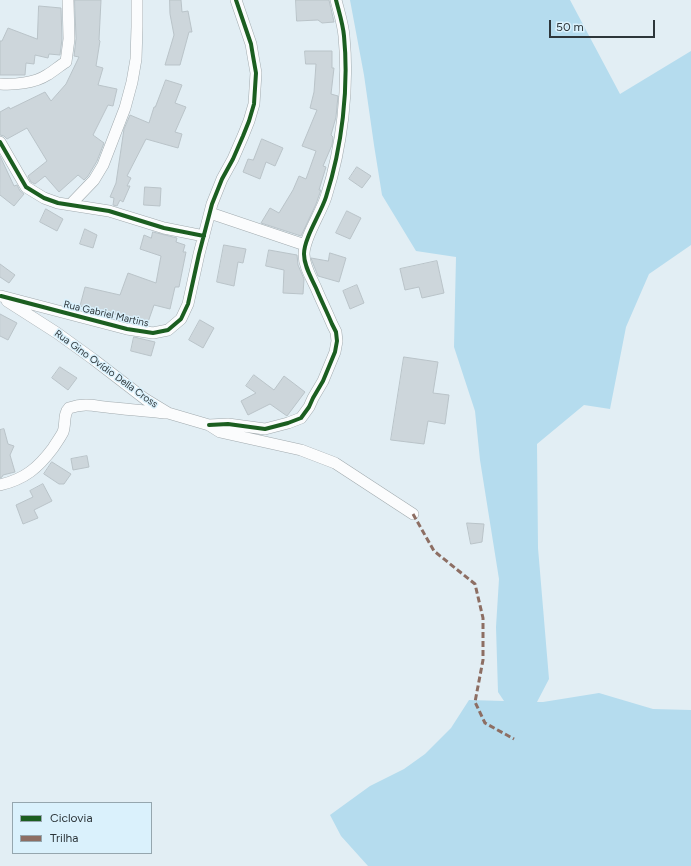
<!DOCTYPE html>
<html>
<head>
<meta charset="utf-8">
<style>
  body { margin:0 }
  #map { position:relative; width:691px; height:866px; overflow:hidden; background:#e2eef4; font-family:Figtree,sans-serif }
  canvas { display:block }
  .legend { position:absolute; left:12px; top:802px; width:140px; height:52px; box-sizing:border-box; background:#daf1fc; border:1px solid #95a6ae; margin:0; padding:5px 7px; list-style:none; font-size:12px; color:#2d363a }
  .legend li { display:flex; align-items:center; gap:8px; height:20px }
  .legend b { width:20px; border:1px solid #95a6ae }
  .scale { position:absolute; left:549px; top:20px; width:106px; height:18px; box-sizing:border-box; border:2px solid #2d363a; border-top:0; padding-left:5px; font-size:12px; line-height:14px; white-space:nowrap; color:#2d363a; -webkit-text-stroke:3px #daf1fc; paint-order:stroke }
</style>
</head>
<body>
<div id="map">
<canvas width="691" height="866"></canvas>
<ul class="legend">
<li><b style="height:5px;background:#1b5e20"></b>Ciclovia</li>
<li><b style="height:5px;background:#8d6e63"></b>Trilha</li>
</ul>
<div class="scale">50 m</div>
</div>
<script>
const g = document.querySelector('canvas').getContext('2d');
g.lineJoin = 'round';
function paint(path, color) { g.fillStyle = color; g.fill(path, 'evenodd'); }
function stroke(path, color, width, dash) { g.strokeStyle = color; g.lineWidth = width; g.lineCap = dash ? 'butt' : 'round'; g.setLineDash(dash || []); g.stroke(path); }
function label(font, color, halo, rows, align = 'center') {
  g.font = font + ' Figtree,sans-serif'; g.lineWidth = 3; g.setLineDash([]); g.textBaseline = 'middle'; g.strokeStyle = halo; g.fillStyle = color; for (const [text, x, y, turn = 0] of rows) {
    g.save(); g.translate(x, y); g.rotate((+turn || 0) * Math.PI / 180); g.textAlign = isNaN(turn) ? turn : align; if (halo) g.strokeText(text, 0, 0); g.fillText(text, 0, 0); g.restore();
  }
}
paint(new Path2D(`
  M 350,0 L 570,0 L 620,94 L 691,51 L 691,245 L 649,274 L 626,327 L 610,409 L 584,405 L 537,444 L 538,548 L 549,679 L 537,702 L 543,702 L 599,693 L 653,709 L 691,710 L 691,866 L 368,866 L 341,836 L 330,815 L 370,786 L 404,769 L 425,754 L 451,728 L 469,700 L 504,701 L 498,692 L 496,627 L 499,579 L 480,460 L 475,411 L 454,347 L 456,257 L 416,251 L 382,195 L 374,145 L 364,75 Z`), '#b5dcee');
const building = new Path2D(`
  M 75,0 L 101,0 L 99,40 L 100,41 L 96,66 L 103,68 L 98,85 L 117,89 L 113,106 L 108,105 L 93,135 L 104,143 L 97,161 L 88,176 L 84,180 L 78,175 L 59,192 L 45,176 L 35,184 L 31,182 L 28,176 L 47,161 L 27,128 L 7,139 L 4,136 L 0,135 L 0,112 L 9,107 L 10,109 L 45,92 L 51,101 L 66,84 L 79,57 L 74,56 L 76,39 Z
  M 170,0 L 181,0 L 182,12 L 188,11 L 192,32 L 189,32 L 180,65 L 165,65 L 174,35 L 170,14 Z
  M 296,0 L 329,0 L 334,22 L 322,23 L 318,20 L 297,21 Z
  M 39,6 L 61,8 L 62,39 L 60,55 L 49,54 L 48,58 L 35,55 L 34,64 L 26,63 L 25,75 L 0,75 L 0,41 L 2,41 L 8,28 L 37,39 Z
  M 305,51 L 332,51 L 332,68 L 334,68 L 331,94 L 338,96 L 336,117 L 331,135 L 333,137 L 332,145 L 323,166 L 326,167 L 319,190 L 321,190 L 316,204 L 301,236 L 261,223 L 270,208 L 279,213 L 293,190 L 299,176 L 306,179 L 316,151 L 302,146 L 317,110 L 310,108 L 314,92 L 316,64 L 306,64 Z
  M 166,80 L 182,85 L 175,103 L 186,107 L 175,132 L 182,134 L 178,148 L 146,139 L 127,176 L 131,178 L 127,186 L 130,186 L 123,202 L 120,200 L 117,206 L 113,205 L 114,198 L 110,197 L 116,183 L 124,129 L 130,115 L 149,123 L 154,107 L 155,107 Z
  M 262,139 L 283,148 L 275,166 L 266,162 L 260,179 L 243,172 L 248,159 L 253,160 Z
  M 0,156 L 14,186 L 17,185 L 20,191 L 24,194 L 14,206 L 0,195 Z
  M 357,167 L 371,176 L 362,188 L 349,179 Z
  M 145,187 L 161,188 L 160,206 L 144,205 Z
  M 46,209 L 63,219 L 57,231 L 40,222 Z
  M 347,211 L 361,218 L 350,239 L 336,233 Z
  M 85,229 L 97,235 L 93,248 L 80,244 Z
  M 153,232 L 177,238 L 176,242 L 185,245 L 183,252 L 186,252 L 179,287 L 175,287 L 170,309 L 154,305 L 147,325 L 132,321 L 132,318 L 80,306 L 85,287 L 120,295 L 128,273 L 156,283 L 161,256 L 140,249 L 144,235 L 151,238 Z
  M 224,245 L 246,249 L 243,263 L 238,262 L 234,286 L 217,282 Z
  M 269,250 L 297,255 L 298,265 L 304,279 L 303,294 L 283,293 L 284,270 L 266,266 Z
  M 330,253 L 346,258 L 339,282 L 318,276 L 312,261 L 311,258 L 328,261 Z
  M 437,261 L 444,293 L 422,298 L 419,287 L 405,290 L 400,269 Z
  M 0,264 L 15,275 L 9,283 L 0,277 Z
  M 357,285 L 364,303 L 350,309 L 343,291 Z
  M 0,314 L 17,323 L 8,340 L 0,336 Z
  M 200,320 L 214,328 L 203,348 L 189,340 Z
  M 134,337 L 155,342 L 151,356 L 131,351 Z
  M 404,357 L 438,362 L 433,393 L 449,395 L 445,424 L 428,421 L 424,444 L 391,440 Z
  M 60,367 L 77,378 L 68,390 L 52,378 Z
  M 254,375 L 274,390 L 284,376 L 305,392 L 287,416 L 270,404 L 248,415 L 241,401 L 256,393 L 246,386 Z
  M 4,429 L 8,444 L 14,446 L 10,455 L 15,472 L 3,475 L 2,477 L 0,478 L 0,430 Z
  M 87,456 L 89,467 L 73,470 L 71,459 Z
  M 52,462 L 71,474 L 64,484 L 59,484 L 44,474 Z
  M 43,484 L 52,501 L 34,510 L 38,518 L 23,524 L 16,505 L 33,497 L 30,491 Z
  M 467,523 L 484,524 L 482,542 L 471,544 Z`);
paint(building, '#cdd6db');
stroke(building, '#b9c3c8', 1);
const minor = new Path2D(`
  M 0,84 C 14,85 35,83 47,75 C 54,71 59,66 66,62 L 69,39 L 68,0
  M 0,142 L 26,187 L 44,198 L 58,203 L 109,211 L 164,228 L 204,236
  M 70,205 L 94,180 L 103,165 L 125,108 L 132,82 L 136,59 L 137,27 L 137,0
  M 210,213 L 305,245
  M 1,296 L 127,329 L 153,333 L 168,330 L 181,319 L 188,304 L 199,254 L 212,204 L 222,179 L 233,159 L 243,136 L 249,121 L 254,104 L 256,73 L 253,56 L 251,44 L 236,0
  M 7,301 L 57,333 L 93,359 L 145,399 L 168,413 L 209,425 L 220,432 L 301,450 L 335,463 L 413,514
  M 209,425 L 228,424 L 265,429 L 288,423 L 301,418 L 309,407 L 313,398 L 323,381 L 335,352 L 337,341 L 336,332 L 332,324 C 327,312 321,300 316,288 C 311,277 304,266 304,254 C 304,238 321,213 326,197 C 342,147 349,88 344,36 C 343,24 339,12 336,0
  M 0,485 C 25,479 38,468 53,448 C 56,443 60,438 63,432 C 66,424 63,414 69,408 C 88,402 96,407 115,408 C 132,410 148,411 165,413`);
stroke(minor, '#a1aaae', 12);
stroke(minor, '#fbfcfd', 11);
stroke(new Path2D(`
  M 413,514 L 434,551 L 475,584 L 483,618 L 483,660 L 475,702 L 485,723 L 514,739`), '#8d6e63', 3, [6, 3]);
stroke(new Path2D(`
  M 0,142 L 26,187 L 44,198 L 58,203 L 109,211 L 164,228 L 204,236
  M 1,296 L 127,329 L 153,333 L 168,330 L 181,319 L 188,304 L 199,254 L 212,204 L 222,179 L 233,159 L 243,136 L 249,121 L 254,104 L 256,73 L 253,56 L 251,44 L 236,0
  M 209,425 L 228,424 L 265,429 L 288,423 L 301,418 L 309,407 L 313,398 L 323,381 L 335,352 L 337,341 L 336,332 L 332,324 C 327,312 321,300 316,288 C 311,277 304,266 304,254 C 304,238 321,213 326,197 C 342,147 349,88 344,36 C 343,24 339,12 336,0`), '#1b5e20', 4);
label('10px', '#2d363a', '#daf1fc', [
  ["Rua Gabriel Martins",106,314,13],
  ["Rua Gino Ovídio Della Cross",106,369,36]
]);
</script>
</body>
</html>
